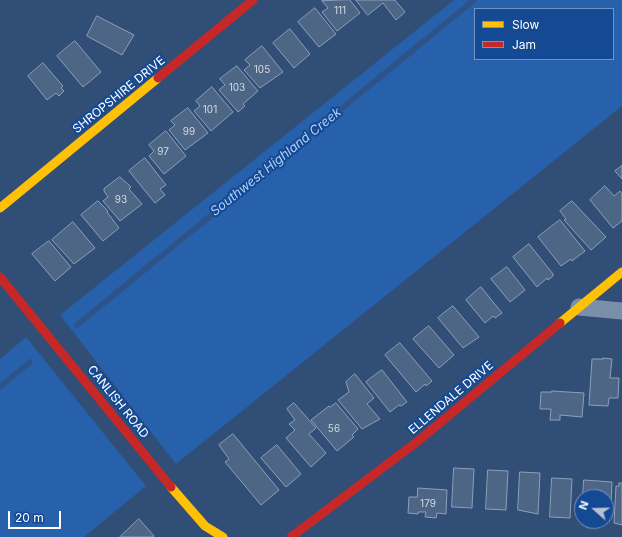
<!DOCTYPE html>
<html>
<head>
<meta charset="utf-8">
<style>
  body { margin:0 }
  #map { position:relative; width:622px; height:537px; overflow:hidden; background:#314e77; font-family:Inter,sans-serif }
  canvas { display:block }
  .legend { position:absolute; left:474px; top:8px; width:140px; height:52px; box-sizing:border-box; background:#144994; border:1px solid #7292bf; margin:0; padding:5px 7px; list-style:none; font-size:12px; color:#fff }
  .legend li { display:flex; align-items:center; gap:8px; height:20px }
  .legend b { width:20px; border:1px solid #7292bf }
  .north { position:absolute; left:574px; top:489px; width:40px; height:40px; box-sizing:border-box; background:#144994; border:1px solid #7292bf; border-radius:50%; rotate:290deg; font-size:11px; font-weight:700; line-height:16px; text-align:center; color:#fff }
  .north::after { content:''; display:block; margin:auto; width:14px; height:18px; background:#b7c1cf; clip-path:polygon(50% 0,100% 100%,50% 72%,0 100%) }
  .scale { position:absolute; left:8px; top:511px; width:53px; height:18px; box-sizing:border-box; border:2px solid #fff; border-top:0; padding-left:5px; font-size:12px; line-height:14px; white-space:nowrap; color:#fff; -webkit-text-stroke:3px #144994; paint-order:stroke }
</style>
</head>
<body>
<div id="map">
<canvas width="622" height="537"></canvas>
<ul class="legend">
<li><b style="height:5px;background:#ffc107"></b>Slow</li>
<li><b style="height:5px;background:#c62828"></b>Jam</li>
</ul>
<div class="north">N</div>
<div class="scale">20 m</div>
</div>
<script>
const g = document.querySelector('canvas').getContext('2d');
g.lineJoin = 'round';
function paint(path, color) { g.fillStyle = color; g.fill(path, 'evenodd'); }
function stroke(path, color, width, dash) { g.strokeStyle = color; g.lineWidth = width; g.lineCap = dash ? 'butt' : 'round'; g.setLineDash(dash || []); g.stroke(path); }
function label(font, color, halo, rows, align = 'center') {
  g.font = font + ' Inter,sans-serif'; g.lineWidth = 4; g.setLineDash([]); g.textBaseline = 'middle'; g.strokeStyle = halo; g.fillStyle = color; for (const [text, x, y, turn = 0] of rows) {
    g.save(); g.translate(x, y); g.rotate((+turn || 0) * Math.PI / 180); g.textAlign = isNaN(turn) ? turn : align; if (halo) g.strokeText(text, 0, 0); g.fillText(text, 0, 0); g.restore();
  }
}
paint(new Path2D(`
  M 454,0 L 622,0 L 622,106 L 176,464 L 60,315 ZM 475,9 L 613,9 L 613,59 L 475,59 Z
  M 26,337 L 146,486 L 84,537 L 0,537 L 0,359 Z`), '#2760ab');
stroke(new Path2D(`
  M 77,325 L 474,0
  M 0,387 L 30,362`), '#2d5389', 5.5);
const building = new Path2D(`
  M 350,0 L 360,13 L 337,31 L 322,12 L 328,8 L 322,1 Z
  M 356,0 L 395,0 L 405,12 L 396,20 L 383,3 L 368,15 Z
  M 315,8 L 336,34 L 319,47 L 298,22 Z
  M 97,16 L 134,35 L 122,55 L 87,36 Z
  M 290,29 L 310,54 L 294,68 L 273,43 Z
  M 75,41 L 101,72 L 83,87 L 57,56 Z
  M 262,46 L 283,72 L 260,88 L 244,70 L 250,65 L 245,60 Z
  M 43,63 L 63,86 L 61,88 L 64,91 L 59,96 L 56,93 L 47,100 L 28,76 Z
  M 237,66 L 258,91 L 243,104 L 245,106 L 238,112 L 219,90 L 225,85 L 220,79 Z
  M 212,87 L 233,112 L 211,131 L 194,111 L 200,106 L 196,101 Z
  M 188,108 L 208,133 L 185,150 L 169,130 L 175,125 L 171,121 Z
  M 166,131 L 186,156 L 164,174 L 149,156 L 154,151 L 149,145 Z
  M 145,158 L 166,185 L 160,189 L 165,195 L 155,203 L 129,171 Z
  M 622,166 L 622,179 L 615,171 Z
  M 120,177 L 131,187 L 129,189 L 142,204 L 120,221 L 103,201 L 108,197 L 104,191 L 104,189 Z
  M 605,186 L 614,196 L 620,191 L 622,194 L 622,221 L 613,228 L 590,200 Z
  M 98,201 L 108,211 L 107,212 L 119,228 L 103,241 L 81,215 Z
  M 572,201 L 606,237 L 591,250 L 564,220 L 566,219 L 560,211 Z
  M 560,220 L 585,251 L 572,261 L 571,259 L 561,266 L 538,237 Z
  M 73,222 L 95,248 L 74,264 L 52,240 Z
  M 49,241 L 71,267 L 55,281 L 32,254 Z
  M 529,244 L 553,274 L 553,276 L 548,280 L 547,278 L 537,287 L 513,257 Z
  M 507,267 L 525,290 L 510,302 L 491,279 Z
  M 481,287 L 502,313 L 495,318 L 493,316 L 485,323 L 466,300 Z
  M 453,306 L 479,337 L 463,348 L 438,318 Z
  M 429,326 L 454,355 L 439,368 L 413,339 Z
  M 400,343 L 432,381 L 426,386 L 425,384 L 416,392 L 385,355 Z
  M 603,358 L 612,359 L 610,378 L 619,378 L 618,398 L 609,398 L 608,406 L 589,405 L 592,359 L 603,359 Z
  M 382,370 L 407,402 L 401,406 L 399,405 L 390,412 L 366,382 Z
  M 355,374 L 374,398 L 367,404 L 380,419 L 362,429 L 338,400 L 349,392 L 346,382 Z
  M 552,391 L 584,393 L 582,417 L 560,415 L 560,420 L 550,420 L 551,409 L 540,409 L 541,392 L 552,392 Z
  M 294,403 L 316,428 L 309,434 L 326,453 L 311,467 L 286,438 L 295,430 L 289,424 L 295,420 L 287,409 Z
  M 336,403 L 358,429 L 352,435 L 354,437 L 337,451 L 311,420 L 329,406 L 330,407 Z
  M 233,434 L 279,490 L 261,505 L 225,462 L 229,459 L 219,445 Z
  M 277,445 L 301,474 L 286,487 L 261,458 Z
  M 454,468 L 474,469 L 472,508 L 452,507 Z
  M 488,470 L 508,471 L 506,510 L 486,509 Z
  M 520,472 L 540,473 L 538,514 L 518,510 Z
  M 552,478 L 572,479 L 570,518 L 550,517 Z
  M 584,480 L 612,482 L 611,503 L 606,503 L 606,497 L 583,497 Z
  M 619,483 L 622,483 L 622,525 L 614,523 L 616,486 L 619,486 Z
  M 418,488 L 447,490 L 446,514 L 437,513 L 436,518 L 425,517 L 426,512 L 418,512 L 418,514 L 408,513 L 409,497 L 417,497 Z
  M 582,514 L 582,521 L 602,521 L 602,523 L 582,522 Z
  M 139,519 L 154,536 L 153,537 L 120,537 Z`);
paint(building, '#4e6686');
stroke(building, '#8e9fb7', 1);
stroke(new Path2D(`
  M 579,307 L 622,311`), '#7a8fa9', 17);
stroke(new Path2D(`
  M 0,208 L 158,78
  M 560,323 L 622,272
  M 171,487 L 205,526 L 223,537`), '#ffc107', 9);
stroke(new Path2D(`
  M 158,78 L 253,0
  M 0,277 L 171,487
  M 291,537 L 418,441 L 560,323`), '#c62828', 9);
label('10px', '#d3d9e1', null, [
  ["111",340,11],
  ["105",262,70],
  ["103",237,88],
  ["101",210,110],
  ["99",189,132],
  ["97",163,152],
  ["93",121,200],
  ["56",334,429],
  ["179",428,504]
]);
label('12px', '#fff', '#144994', [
  ["SHROPSHIRE DRIVE",119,95,-39],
  ["ELLENDALE DRIVE",451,398,-40],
  ["CANLISH ROAD",118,402,51]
]);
label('italic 13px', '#afcff9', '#144994', [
  ["Southwest Highland Creek",276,162,-39]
]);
</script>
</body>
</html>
